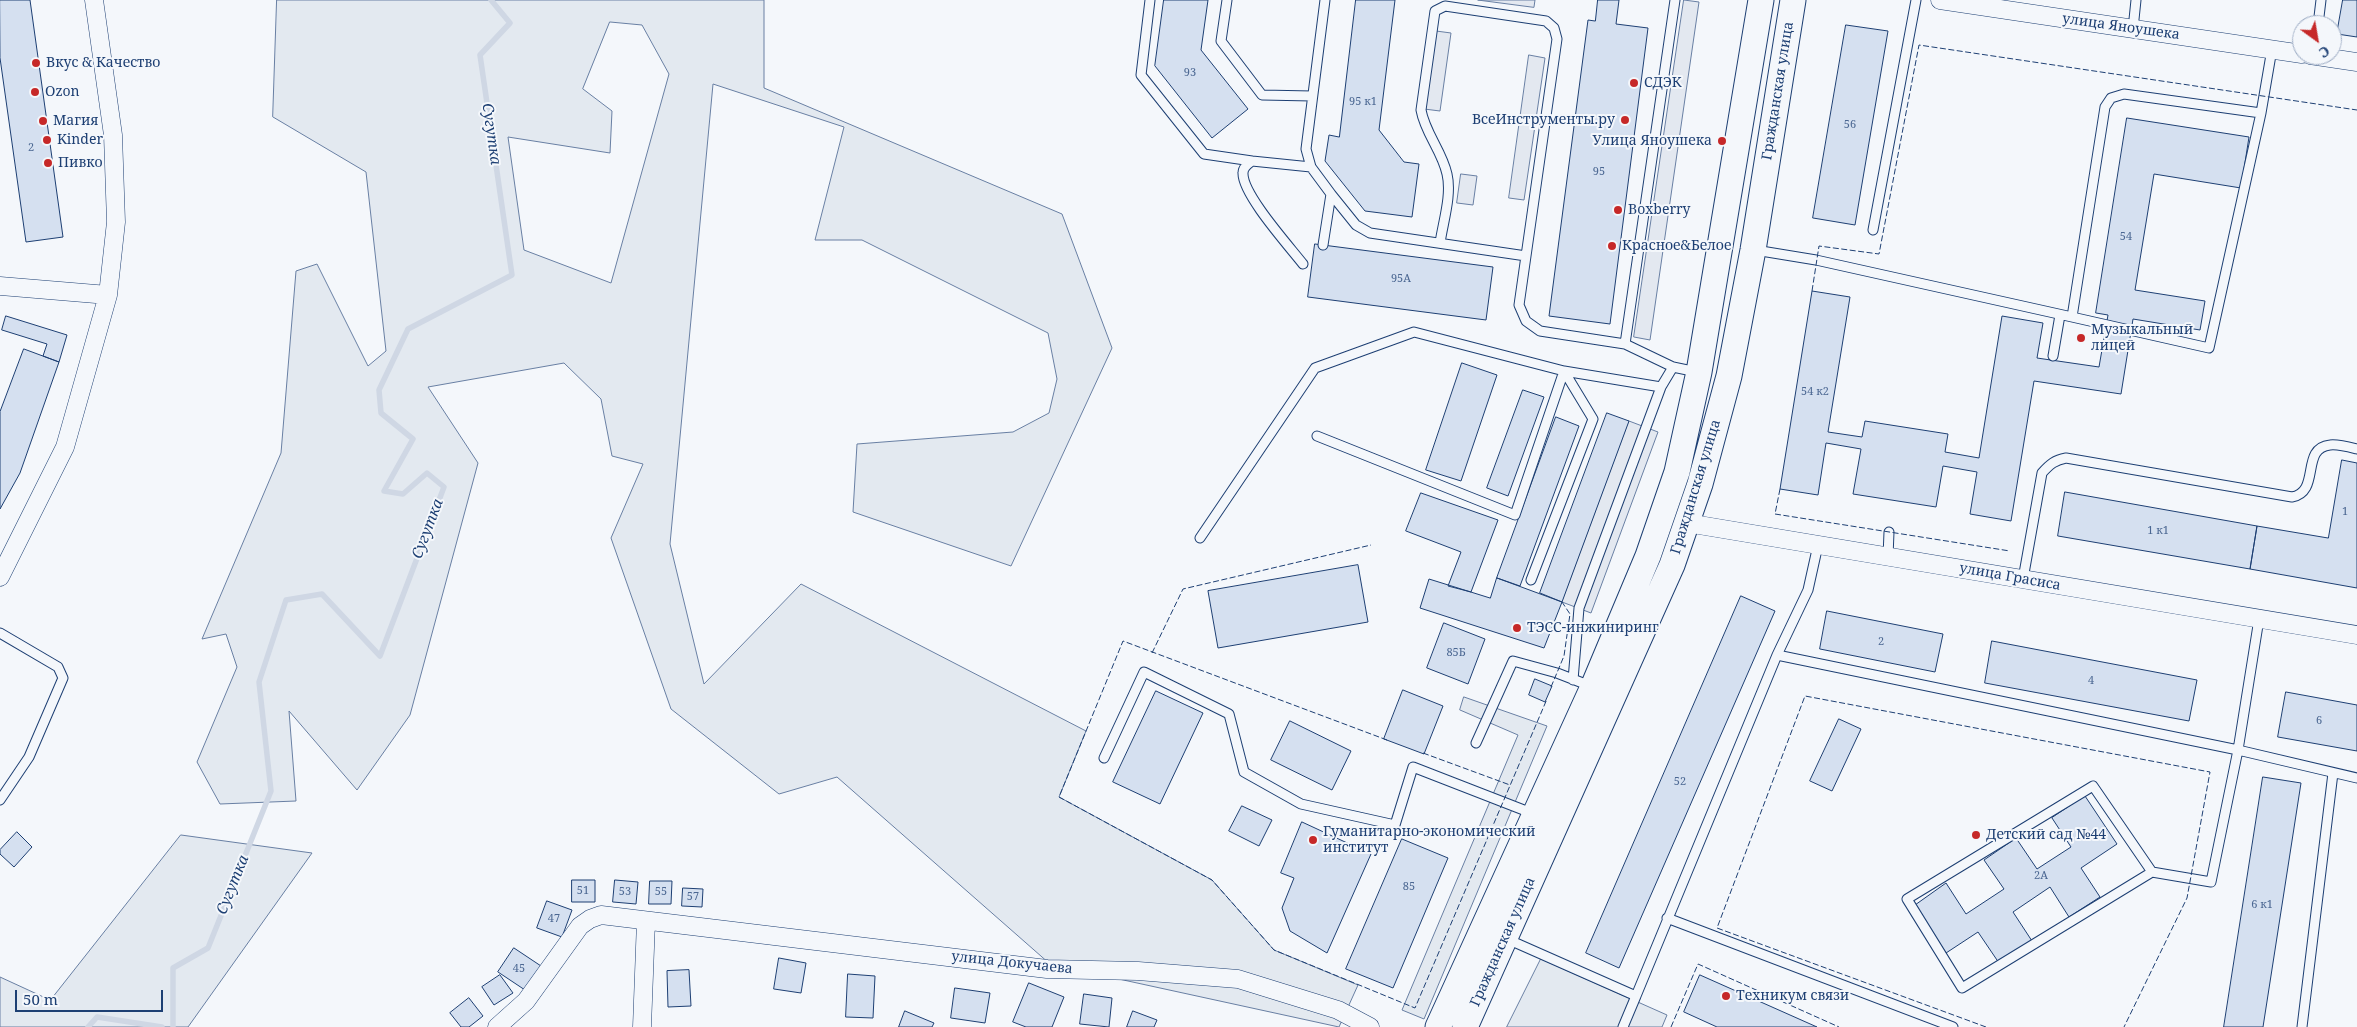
<!DOCTYPE html>
<html>
<head>
<meta charset="utf-8">
<style>
  body { margin:0 }
  #map { position:relative; width:2357px; height:1027px; overflow:hidden; background:#f4f7fb; font-family:"Noto Serif",serif }
  canvas { display:block }
  .north { position:absolute; left:2292px; top:15px; width:50px; height:50px; box-sizing:border-box; background:#f4f7fb; border:1px solid #9eadc5; border-radius:50%; rotate:148deg; font-size:14px; font-weight:700; line-height:20px; text-align:center; color:#1d3f73 }
  .north::after { content:''; display:block; margin:auto; width:18px; height:22px; background:#c62828; clip-path:polygon(50% 0,100% 100%,50% 72%,0 100%) }
  .scale { position:absolute; left:15px; top:990px; width:148px; height:22px; box-sizing:border-box; border:2px solid #1d3f73; border-top:0; padding-left:6px; font-size:15px; line-height:18px; white-space:nowrap; color:#1d3f73; -webkit-text-stroke:4px #f4f7fb; paint-order:stroke }
</style>
</head>
<body>
<div id="map">
<canvas width="2357" height="1027"></canvas>
<div class="north">С</div>
<div class="scale">50 m</div>
</div>
<script>
const g = document.querySelector('canvas').getContext('2d');
g.lineJoin = 'round';
function paint(path, color) { g.fillStyle = color; g.fill(path, 'evenodd'); }
function stroke(path, color, width, dash) { g.strokeStyle = color; g.lineWidth = width; g.lineCap = dash ? 'butt' : 'round'; g.setLineDash(dash || []); g.stroke(path); }
function label(font, color, halo, rows, align = 'center') {
  g.font = font + ' "Noto Serif",serif'; g.lineWidth = 4; g.setLineDash([]); g.textBaseline = 'middle'; g.strokeStyle = halo; g.fillStyle = color; for (const [text, x, y, turn = 0] of rows) {
    g.save(); g.translate(x, y); g.rotate((+turn || 0) * Math.PI / 180); g.textAlign = isNaN(turn) ? turn : align; if (halo) g.strokeText(text, 0, 0); g.fillText(text, 0, 0); g.restore();
  }
}
const green = new Path2D(`
  M 277,0 L 764,0 L 764,88 L 1062,214 L 1112,348 L 1011,566 L 853,512 L 857,444 L 1013,432 L 1049,413 L 1057,379 L 1048,333 L 862,240 L 815,240 L 844,127 L 713,84 L 670,544 L 704,684 L 801,584 L 1086,731 L 1059,797 L 1212,880 L 1274,950 L 1358,985 L 1339,1027 L 1050,964 L 837,777 L 779,794 L 671,709 L 611,538 L 643,464 L 612,456 L 601,399 L 564,363 L 428,387 L 478,463 L 410,715 L 357,790 L 289,711 L 296,801 L 220,804 L 197,762 L 237,667 L 226,634 L 202,639 L 281,453 L 296,271 L 317,264 L 368,366 L 386,351 L 366,172 L 273,117 ZM 610,22 L 642,25 L 669,74 L 611,283 L 524,250 L 508,137 L 610,153 L 612,111 L 583,89 Z
  M 1464,697 L 1547,726 L 1424,1019 L 1402,1010 L 1518,735 L 1460,710 Z
  M 181,835 L 312,853 L 188,1027 L 0,1027 L 0,977 L 50,1000 Z
  M 1541,959 L 1667,1015 L 1662,1027 L 1507,1027 Z`);
paint(green, '#e3e9f0');
stroke(green, '#687fa3', 1);
const parking = new Path2D(`
  M 1478,0 L 1535,0 L 1534,7 Z
  M 1684,0 L 1699,2 L 1650,340 L 1634,337 Z
  M 1436,31 L 1451,33 L 1440,111 L 1424,109 Z
  M 1529,55 L 1545,58 L 1524,200 L 1509,198 Z
  M 1461,174 L 1477,176 L 1473,205 L 1457,203 Z
  M 1629,421 L 1658,432 L 1591,613 L 1562,602 Z`);
paint(parking, '#e3e8f0');
stroke(parking, '#687fa3', 1);
stroke(new Path2D(`
  M 88,1027 L 97,1017 L 162,1027
  M 173,1027 L 173,968 L 208,948 L 271,791 L 259,682 L 286,600 L 322,594 L 380,656 L 444,487 L 427,473 L 403,494 L 384,491 L 413,439 L 381,413 L 379,390 L 408,329 L 512,275 L 480,55 L 510,23 L 491,0`), '#cfd7e4', 5.5);
const building = new Path2D(`
  M 0,0 L 30,0 L 63,237 L 26,242 L 0,58 Z
  M 1164,0 L 1208,0 L 1201,50 L 1248,109 L 1212,138 L 1155,66 Z
  M 1356,0 L 1395,0 L 1379,130 L 1404,162 L 1419,164 L 1412,217 L 1365,211 L 1325,161 L 1329,135 L 1339,137 Z
  M 1598,0 L 1619,0 L 1616,24 L 1648,28 L 1610,324 L 1549,316 L 1588,20 L 1595,21 Z
  M 2343,0 L 2357,0 L 2357,37 L 2337,34 Z
  M 1846,25 L 1888,31 L 1855,225 L 1813,218 Z
  M 2127,118 L 2249,137 L 2241,188 L 2154,174 L 2135,290 L 2205,301 L 2200,330 L 2133,319 L 2121,394 L 2034,381 L 2011,521 L 1970,514 L 1977,472 L 1943,466 L 1936,507 L 1853,494 L 1861,449 L 1826,443 L 1818,495 L 1780,489 L 1812,291 L 1850,297 L 1828,432 L 1862,437 L 1865,421 L 1948,434 L 1945,452 L 1979,458 L 2002,316 L 2043,323 L 2037,358 L 2099,367 L 2108,315 L 2096,313 Z
  M 1315,244 L 1493,267 L 1486,320 L 1308,297 Z
  M 6,316 L 67,335 L 59,362 L 43,356 L 47,344 L 2,330 Z
  M 24,349 L 59,362 L 20,473 L 0,509 L 0,412 Z
  M 1462,363 L 1497,375 L 1461,481 L 1426,470 Z
  M 1523,390 L 1544,397 L 1508,496 L 1487,488 Z
  M 1607,413 L 1629,421 L 1562,602 L 1540,593 Z
  M 1556,417 L 1579,426 L 1520,586 L 1497,578 Z
  M 2342,460 L 2357,463 L 2357,588 L 2250,569 L 2257,526 L 2328,538 Z
  M 2065,492 L 2257,526 L 2250,569 L 2058,536 Z
  M 1421,493 L 1498,520 L 1471,592 L 1448,586 L 1461,552 L 1406,531 Z
  M 1358,565 L 1368,622 L 1218,648 L 1208,591 Z
  M 1497,578 L 1562,602 L 1544,648 L 1420,608 L 1429,579 L 1490,598 Z
  M 1741,596 L 1775,611 L 1619,968 L 1586,953 Z
  M 1827,611 L 1943,634 L 1935,672 L 1820,649 Z
  M 1444,623 L 1485,639 L 1468,684 L 1427,668 Z
  M 1992,641 L 2197,680 L 2189,721 L 1985,683 Z
  M 1535,679 L 1552,686 L 1545,702 L 1529,695 Z
  M 1403,690 L 1443,706 L 1424,754 L 1384,739 Z
  M 1156,691 L 1203,713 L 1160,804 L 1113,782 Z
  M 2286,692 L 2357,705 L 2357,751 L 2278,737 Z
  M 1839,719 L 1861,729 L 1832,791 L 1810,781 Z
  M 1290,721 L 1351,751 L 1332,790 L 1271,760 Z
  M 2263,777 L 2301,783 L 2263,1027 L 2224,1027 Z
  M 2085,796 L 2117,844 L 2081,868 L 2100,897 L 2069,917 L 2050,887 L 2013,912 L 2032,941 L 1999,963 L 1978,932 L 1946,953 L 1915,905 L 1946,883 L 1966,914 L 2004,889 L 1984,860 L 2016,838 L 2037,869 L 2071,847 L 2052,818 Z
  M 1242,806 L 1272,820 L 1259,846 L 1229,831 Z
  M 1302,822 L 1371,854 L 1327,953 L 1290,931 L 1282,908 L 1294,878 L 1281,873 Z
  M 17,832 L 32,847 L 14,867 L 0,854 L 0,850 Z
  M 1402,839 L 1448,858 L 1393,988 L 1346,969 Z
  M 572,880 L 595,880 L 595,902 L 572,902 Z
  M 615,880 L 638,882 L 636,904 L 613,902 Z
  M 650,881 L 672,881 L 671,904 L 649,904 Z
  M 683,888 L 703,889 L 702,907 L 682,906 Z
  M 547,901 L 572,910 L 562,937 L 537,928 Z
  M 514,948 L 541,966 L 525,990 L 498,972 Z
  M 779,958 L 806,963 L 801,993 L 774,989 Z
  M 689,970 L 691,1006 L 668,1007 L 667,971 Z
  M 848,974 L 875,976 L 873,1018 L 846,1017 Z
  M 500,975 L 513,993 L 494,1005 L 482,987 Z
  M 1700,975 L 1817,1027 L 1717,1027 L 1684,1012 Z
  M 1029,983 L 1064,997 L 1052,1027 L 1026,1027 L 1013,1022 Z
  M 955,988 L 990,993 L 985,1023 L 951,1018 Z
  M 1084,994 L 1112,998 L 1109,1027 L 1080,1024 Z
  M 469,998 L 483,1016 L 469,1027 L 461,1027 L 450,1013 Z
  M 905,1011 L 934,1023 L 932,1027 L 899,1027 Z
  M 1133,1011 L 1157,1020 L 1154,1027 L 1127,1027 Z`);
paint(building, '#d5e0f0');
stroke(building, '#1d3f73', 1);
const lane = new Path2D(`
  M 1150,0 L 1141,75 L 1204,154 L 1252,161
  M 1227,0 L 1221,41 L 1262,95 L 1312,96
  M 2318,25 L 2321,0
  M 2133,29 L 2136,0
  M 2261,113 L 2124,94 L 2111,98 L 2105,107 L 2072,317 L 2209,348 L 2261,113 L 2272,49
  M 1311,167 L 1331,194
  M 1873,230 L 1916,0
  M 1440,243 C 1443,222 1452,195 1447,174 C 1442,151 1425,133 1421,110 L 1435,11 L 1445,6 L 1546,21 L 1554,28 L 1557,39 L 1519,305 L 1526,321 L 1540,331 L 1625,344 L 1673,367 L 1697,372
  M 1323,245 L 1331,194 L 1356,225 L 1370,233 L 1526,256
  M 1755,250 L 1816,260 L 2072,317
  M 1303,264 C 1289,246 1242,194 1243,173 C 1243,167 1248,164 1252,161 L 1311,167 L 1306,149 L 1325,0
  M 1625,344 L 1675,0
  M 2053,356 L 2060,315
  M 1317,436 L 1515,515 L 1564,371 L 1661,387
  M 1200,538 L 1315,368 L 1414,332 L 1564,371 L 1593,419 L 1531,580
  M 1888,557 L 1889,532
  M 2023,579 L 2042,473 C 2050,464 2055,460 2066,458 L 2292,497 C 2321,492 2300,448 2330,445 C 2338,444 2349,447 2357,449
  M 0,633 L 58,667 L 63,678 L 29,757 L 0,800
  M 1777,655 L 2238,750 L 2357,778
  M 1573,680 L 1579,608 L 1661,387 L 1673,367
  M 1476,743 L 1513,661 L 1557,673 L 1593,687
  M 1104,758 L 1144,672 L 1229,714 L 1244,772 L 1301,804 L 1395,825 L 1413,767 L 1534,814
  M 2152,872 L 2093,786 L 1907,899 L 1962,988 L 2152,872 L 2211,882 L 2238,750 L 2259,619
  M 1667,918 L 1953,1027
  M 1507,939 L 1636,996 L 1777,655 L 1808,590 L 1818,545
  M 1623,1027 L 1636,996
  M 2302,1027 L 2333,773`);
const street = new Path2D(`
  M 1940,0 L 2302,54
  M 2310,55 L 2357,62
  M 0,286 L 108,295
  M 1687,523 L 2357,635
  M 0,577 L 65,447 L 108,295 L 116,222 L 113,135 L 94,0
  M 497,1027 L 526,1001 L 580,926 L 590,919 L 601,915 L 1047,969 L 1138,971 L 1238,979 L 1338,1010 L 1370,1027
  M 642,1027 L 646,921`);
const secondary = new Path2D(`
  M 1438,1027 L 1593,687 L 1648,556 L 1677,472 L 1699,372 L 1761,0
  M 1465,1027 L 1672,565 L 1700,484 L 1729,376 L 1753,250 L 1793,0`);
stroke(lane, '#1d3f73', 11);
stroke(street, '#1d3f73', 19);
stroke(secondary, '#1d3f73', 27);
stroke(lane, '#f4f7fb', 9);
stroke(street, '#f4f7fb', 18);
stroke(secondary, '#f4f7fb', 25);
stroke(new Path2D(`
  M 1812,291 L 1819,246 L 1879,254 L 1919,45 L 2357,110
  M 1780,489 L 1775,514 L 2010,551
  M 1152,653 L 1183,589 L 1371,545
  M 1551,687 L 1564,656 L 1570,614 L 1562,602
  M 1387,740 L 1123,641 L 1059,797 L 1212,880 L 1274,950 L 1415,1008 L 1547,699
  M 1423,753 L 1510,785
  M 1671,1027 L 1698,964 L 1839,1027
  M 1986,1027 L 1717,928 L 1805,696 L 2210,772 L 2187,898 L 2124,1027`), '#1d3f73', 1, [6, 2.5]);
for (const [x, y, r, color] of [
  [36,63,5,"#c62828"],
  [1634,83,5,"#c62828"],
  [35,92,5,"#c62828"],
  [1625,120,5,"#c62828"],
  [43,121,5,"#c62828"],
  [47,140,5,"#c62828"],
  [1722,141,5,"#c62828"],
  [48,163,5,"#c62828"],
  [1618,210,5,"#c62828"],
  [1612,246,5,"#c62828"],
  [2081,338,5,"#c62828"],
  [1517,628,5,"#c62828"],
  [1976,835,5,"#c62828"],
  [1313,840,5,"#c62828"],
  [1726,996,5,"#c62828"]
]) { const dot = new Path2D(); dot.arc(x, y, r, 0, 2 * Math.PI); g.fillStyle = color; g.fill(dot); stroke(dot, '#f4f7fb', 2); }
label('11px', '#4b6792', null, [
  ["93",1190,73],
  ["95 к1",1363,102],
  ["56",1850,125],
  ["2",31,148],
  ["95",1599,172],
  ["54",2126,237],
  ["95А",1401,279],
  ["54 к2",1815,392],
  ["1",2345,512],
  ["1 к1",2158,531],
  ["2",1881,642],
  ["85Б",1456,653],
  ["4",2091,681],
  ["6",2319,721],
  ["52",1680,782],
  ["2А",2041,876],
  ["85",1409,887],
  ["51",583,891],
  ["53",625,892],
  ["55",661,892],
  ["57",693,897],
  ["6 к1",2262,905],
  ["47",554,919],
  ["45",519,969]
]);
label('14px', '#1d3f73', '#f4f7fb', [
  ["улица Яноушека",2121,27,8],
  ["Гражданская улица",1778,91,-81],
  ["Гражданская улица",1696,487,-73],
  ["улица Грасиса",2010,577,10],
  ["Гражданская улица",1503,942,-66],
  ["улица Докучаева",1012,963,6]
]);
label('14px', '#1d3f73', '#f4f7fb', [
  ["Вкус & Качество",46,63],
  ["СДЭК",1644,83],
  ["Ozon",45,92],
  ["ВсеИнструменты.ру",1615,120,"right"],
  ["Магия",53,121],
  ["Kinder",57,140],
  ["Улица Яноушека",1712,141,"right"],
  ["Пивко",58,163],
  ["Boxberry",1628,210],
  ["Красное&Белое",1622,246],
  ["Музыкальный",2091,330],
  ["лицей",2091,346],
  ["ТЭСС-инжиниринг",1527,628],
  ["Гуманитарно-экономический",1323,832],
  ["институт",1323,848],
  ["Детский сад №44",1986,835],
  ["Техникум связи",1736,996]
], 'left');
label('italic 15px', '#1d3f73', '#f4f7fb', [
  ["Сугутка",491,134,82],
  ["Сугутка",428,529,-69],
  ["Сугутка",233,885,-68]
]);
</script>
</body>
</html>
